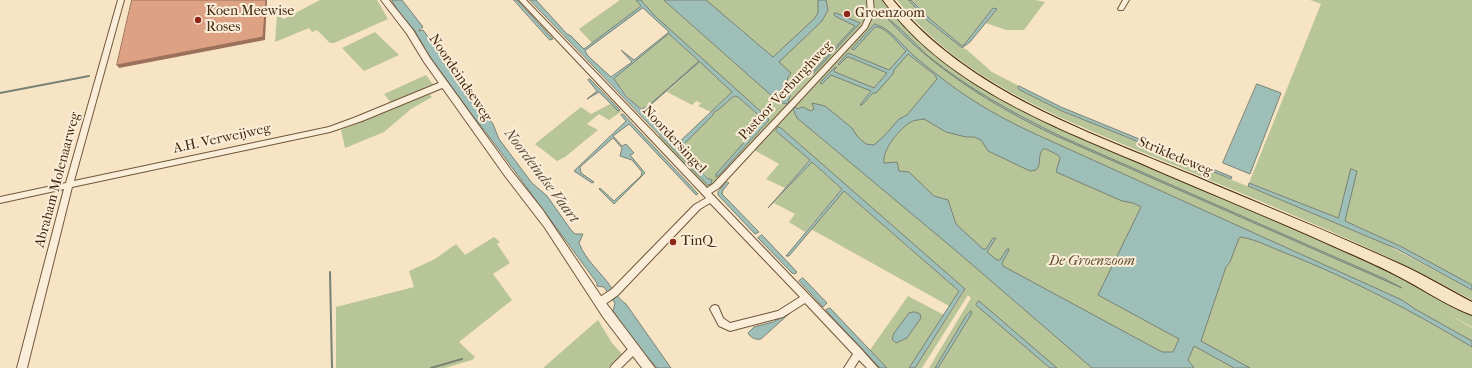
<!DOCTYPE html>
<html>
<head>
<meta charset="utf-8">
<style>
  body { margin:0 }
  canvas { display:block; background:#f7e4c5 }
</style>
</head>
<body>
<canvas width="1472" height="368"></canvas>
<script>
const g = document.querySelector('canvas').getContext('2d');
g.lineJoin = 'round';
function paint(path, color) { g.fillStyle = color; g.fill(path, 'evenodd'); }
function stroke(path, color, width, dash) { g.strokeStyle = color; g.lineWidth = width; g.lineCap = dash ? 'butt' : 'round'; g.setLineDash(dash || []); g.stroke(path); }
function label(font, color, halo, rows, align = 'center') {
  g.font = font + ' "IM FELL French Canon",serif'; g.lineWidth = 4; g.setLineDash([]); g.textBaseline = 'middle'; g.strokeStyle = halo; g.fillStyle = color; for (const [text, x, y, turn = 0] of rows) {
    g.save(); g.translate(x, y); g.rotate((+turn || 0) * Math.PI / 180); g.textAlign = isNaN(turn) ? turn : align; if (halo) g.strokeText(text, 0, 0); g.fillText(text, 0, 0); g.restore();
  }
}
paint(new Path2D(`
  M 320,0 L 377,0 L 388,19 L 334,43 L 330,43 L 317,30 L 312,32 L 309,28 L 275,42 L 277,15 L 284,19 Z
  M 620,0 L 636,0 L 641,6 L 592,43 L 579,29 Z
  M 639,0 L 886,0 L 898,14 L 993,91 L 1360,254 L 1472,311 L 1472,327 L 1447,313 L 1472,328 L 1472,368 L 1053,368 L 977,305 L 1050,368 L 938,368 L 971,312 L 966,316 L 935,368 L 929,368 L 971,298 L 968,295 L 922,368 L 915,368 L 964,292 L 778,128 L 776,131 L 810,160 L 785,188 L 766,179 L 779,164 L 754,150 L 710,187 L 705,187 L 658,139 L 660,133 L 660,136 L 709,185 L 711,183 L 711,181 L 681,149 L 684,144 L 713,115 L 714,112 L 732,97 L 738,97 L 764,121 L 716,174 L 717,176 L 719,175 L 769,120 L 660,22 Z
  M 897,0 L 909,0 L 927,20 L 961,48 L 966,49 L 992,72 L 1019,86 L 1019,89 L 1062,111 L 1289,203 L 1383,243 L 1472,290 L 1472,300 C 1377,248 1276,208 1176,166 C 1078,125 966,87 897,0 Z
  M 912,0 L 1035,0 L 1045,2 L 1024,30 L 1006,30 L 986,23 L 997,9 L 993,8 L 964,46 L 962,46 L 930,19 Z
  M 1310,0 L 1472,0 L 1472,285 L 1402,247 L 1345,221 L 1356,170 L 1352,169 L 1338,218 L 1249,183 L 1321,4 Z
  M 375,32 L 399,55 L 364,71 L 342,48 Z
  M 669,34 L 699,61 L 647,107 L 641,109 L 626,95 L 614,79 Z
  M 700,62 L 732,92 L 711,112 L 698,106 L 701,103 L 696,101 L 692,105 L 667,92 Z
  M 426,75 L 434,86 L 392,104 L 384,94 Z
  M 430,94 L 432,97 L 411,109 L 384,132 L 345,148 L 341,130 Z
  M 610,104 L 618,111 L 622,111 L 609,120 L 599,114 L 587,124 L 598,130 L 565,157 L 557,161 L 535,144 L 581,107 L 591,114 Z
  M 812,162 L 842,189 L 805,232 L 789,222 L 795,214 L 774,203 Z
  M 844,191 L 959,291 L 949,306 L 811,229 Z
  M 494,237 L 500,242 L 497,244 L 510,263 L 493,274 L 512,300 L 459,342 L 475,357 L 472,360 L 445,368 L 336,368 L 336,307 L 414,287 L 409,271 L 435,259 L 456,244 L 465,255 Z
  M 908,296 L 944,315 L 909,368 L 887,368 L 870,350 Z
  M 598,320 L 612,343 L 622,354 L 608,368 L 543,368 Z`), '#b8c598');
const water = new Path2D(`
  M 392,0 L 402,0 L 423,27 L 419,30 L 419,31 L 423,30 L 493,124 L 499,139 L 532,183 L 547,196 L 571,230 L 575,234 L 583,234 L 579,243 C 586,261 601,272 611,287 C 616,294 619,299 626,304 L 671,368 L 657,368 L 637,345 L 613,311 L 615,303 L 604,287 L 597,286 L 597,283 L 497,147 L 470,112 L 428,54 L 415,31 L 400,14 Z
  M 514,0 L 517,0 L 553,39 L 550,40 Z
  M 530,0 L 536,0 L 567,34 L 571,36 L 584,49 L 641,6 L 636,0 L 641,0 L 654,15 L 768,118 L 769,120 L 719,175 L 716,177 L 716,174 L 764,120 L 738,97 L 734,96 L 718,110 L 714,112 L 713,115 L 684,144 L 681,149 L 707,178 L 712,180 L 711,184 L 708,185 ZM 643,8 L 669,32 L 634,60 L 621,50 L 632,62 L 611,77 L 588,56 L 585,51 ZM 669,34 L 699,61 L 647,107 L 641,109 L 626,96 L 614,79 ZM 700,62 L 732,92 L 675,146 L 643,112 Z
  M 664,0 L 706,0 L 773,57 L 814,19 L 818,13 L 818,0 L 826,0 L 828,10 L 822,21 L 779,62 L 791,73 L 788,77 L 787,83 L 793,88 L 790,90 L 790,97 L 788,101 L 789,103 L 787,104 L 779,102 Z
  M 909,0 L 911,0 L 930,19 L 962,46 L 964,45 L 993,8 L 997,9 L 970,42 L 962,48 L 927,20 Z
  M 836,13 L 860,23 L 812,75 L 809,76 L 855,26 L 835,16 L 834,14 Z
  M 882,16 C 891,17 919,48 928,56 C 969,89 1013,113 1060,136 L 1385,279 L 1402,288 L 1054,135 C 992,105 934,69 887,18 L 880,18 Z
  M 875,24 C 890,28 902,45 913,55 C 921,62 930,69 939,76 C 970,101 1006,121 1042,137 L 1402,300 L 1415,309 L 1472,341 L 1472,347 C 1414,312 1355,281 1293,256 C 1276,250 1258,240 1241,237 L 1239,238 L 1230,262 L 1226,267 L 1201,341 L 1250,368 L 1234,368 L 1194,346 L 1188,360 L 1194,368 L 1092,368 L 961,255 L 797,118 L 793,109 L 795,107 L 797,109 L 803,107 L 811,111 L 814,109 L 812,103 L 825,106 L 852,128 L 857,136 L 866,144 L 874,145 L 884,136 L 899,119 L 907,115 L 937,79 L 935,75 L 908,54 L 894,70 L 893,74 L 876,93 L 873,93 L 862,105 L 860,105 L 871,91 L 831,75 L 822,84 L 820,83 L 835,67 L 837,67 L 834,70 L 835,72 L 874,88 L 887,73 L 849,57 L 847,57 L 839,65 L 838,64 L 848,53 L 889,70 L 906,51 C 898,44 886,26 875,27 L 854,50 L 852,49 ZM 924,119 L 946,132 L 966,137 L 974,137 L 981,140 L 988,151 L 1030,171 L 1036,170 C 1042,164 1037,156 1043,149 L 1046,149 L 1058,155 L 1060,158 L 1056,172 L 1122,201 L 1133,203 L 1141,207 L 1098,295 L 1179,339 L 1173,352 L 1162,352 L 1003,266 L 1002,263 L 1009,250 L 1009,249 L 1007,249 L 1000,260 L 997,260 L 987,252 L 996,238 L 993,238 L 986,249 L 983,249 L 956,224 L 948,200 L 934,196 L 909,172 L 899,171 L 897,162 L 884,163 C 882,150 898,131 909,123 C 913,120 919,120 924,119 Z
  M 590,79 L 620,110 L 618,111 L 599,92 L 587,99 L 597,91 L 588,80 Z
  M 1257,84 L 1281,93 L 1250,174 L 1223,163 Z
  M 1019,86 L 1061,107 L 1232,177 L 1231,179 L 1062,111 L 1020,90 L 1018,88 Z
  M 623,114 L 688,183 L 698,194 L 696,195 L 629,124 L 613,136 L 622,146 L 626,144 L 634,153 L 630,155 L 645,173 L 614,204 L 599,189 L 600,188 L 614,201 L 641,176 L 642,172 L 632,160 L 620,156 L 622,148 L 613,138 L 580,167 L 581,173 L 594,182 L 592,183 L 574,171 L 626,121 L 621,115 Z
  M 778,127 L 781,128 L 965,289 L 915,368 L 909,368 L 959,291 L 844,191 L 789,256 L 786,256 L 842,189 L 812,162 L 768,208 L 810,160 L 776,131 Z
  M 1351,169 L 1357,171 L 1345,221 L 1402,247 L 1472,285 L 1472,290 L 1397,249 L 1248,186 L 1249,183 L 1338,218 Z
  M 727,182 L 729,183 L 723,190 L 722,194 L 759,232 L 755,234 L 718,195 L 718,192 Z
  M 762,235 L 797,272 L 795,274 L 792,273 L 758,238 Z
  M 803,278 L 827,303 L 823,307 L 799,281 Z
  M 979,301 L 1057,368 L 1050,368 L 976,305 Z
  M 830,308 L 887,368 L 880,368 L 830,315 L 826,310 Z
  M 971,311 L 972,313 L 938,368 L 935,368 L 966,316 Z
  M 791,312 L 761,339 C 755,340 751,338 748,333 L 754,327 L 773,322 Z
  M 915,312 L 920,314 L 921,318 L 907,338 L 896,343 L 892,339 L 894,333 L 909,313 Z`);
paint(water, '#9ebeb8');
stroke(water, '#7a8274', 1);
stroke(new Path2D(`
  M 0,93 L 89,76
  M 330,272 L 332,368
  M 431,368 L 462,359`), '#7a8274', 2);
const minor = new Path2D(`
  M 118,0 L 124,0 L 74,181 L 329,127 L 356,117 L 441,82 L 447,82 L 448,84 L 447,86 L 362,121 L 330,132 L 72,187 L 27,368 L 17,368 L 64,189 L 0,203 L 0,197 L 66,183 Z
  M 519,0 L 526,0 L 707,188 L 713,184 L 862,26 L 868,13 L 867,0 L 873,0 L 874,13 L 867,28 L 719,188 L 711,193 L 862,350 L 878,368 L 867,368 L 859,360 L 854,368 L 844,368 L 853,354 L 805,303 L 783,317 L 730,331 L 719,326 L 710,309 L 712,306 L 715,305 L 718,306 L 723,318 L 730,323 L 778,311 L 800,297 L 710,203 L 700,209 L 618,295 C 612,299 604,307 597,305 L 595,302 L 597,299 L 612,289 L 694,205 L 706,198 Z
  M 1123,0 L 1129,0 L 1123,10 L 1119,10 L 1118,9 Z
  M 634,345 L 637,346 L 639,349 L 637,352 L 621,368 L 610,368 L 612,365 L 631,346 Z`);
const tertiary = new Path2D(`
  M 381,0 L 389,0 L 413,30 L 430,58 L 511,170 L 542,209 L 603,299 L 655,368 L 642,368 L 603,317 L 545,228 L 505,176 L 424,62 L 407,34 Z`);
const primary = new Path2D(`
  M 883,0 L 893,0 C 969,92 1086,131 1192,175 C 1262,205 1333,233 1402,265 C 1426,276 1449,290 1472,302 L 1472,315 C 1450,307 1429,293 1409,282 C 1384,268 1358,257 1333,246 C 1269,217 1204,191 1140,163 C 1048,124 943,84 883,0 Z`);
stroke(minor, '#71573b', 2);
stroke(tertiary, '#71573b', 2);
stroke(primary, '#44280d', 2);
paint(minor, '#faedd9');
paint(tertiary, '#faedd9');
paint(primary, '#f7e4c5');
paint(new Path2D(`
  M 266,0 L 267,0 L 265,40 L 119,68 L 117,65 Z`), '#9b715c');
const building = new Path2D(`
  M 132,0 L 266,0 L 263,37 L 117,65 Z`);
paint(building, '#dda183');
stroke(building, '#9b715c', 1);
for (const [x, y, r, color] of [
  [847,14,4,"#8f2418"],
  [198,20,4,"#8f2418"],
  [673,242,4,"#8f2418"]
]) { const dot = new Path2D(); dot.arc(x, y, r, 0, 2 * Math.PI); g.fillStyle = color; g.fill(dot); stroke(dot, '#faedd9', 1.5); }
label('14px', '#44280d', '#faedd9', [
  ["Koen Meewise",206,12],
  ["Roses",206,28],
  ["Groenzoom",855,14],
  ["TinQ",681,242]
], 'left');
label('14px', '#44280d', '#faedd9', [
  ["Noordeindseweg",460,78,56],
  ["Pastoor Verburghweg",786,91,-47],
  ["A.H. Verweijweg",222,139,-12],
  ["Noordersingel",674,140,47],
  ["Strikledeweg",1175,157,23],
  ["Abraham Molenaarweg",58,180,-75]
]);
label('italic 14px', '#614f30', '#faedd9', [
  ["De Groenzoom",1092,262]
]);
label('italic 15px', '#5a4e38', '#faedd9', [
  ["Noordeindse Vaart",541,176,53]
]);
</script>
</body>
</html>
